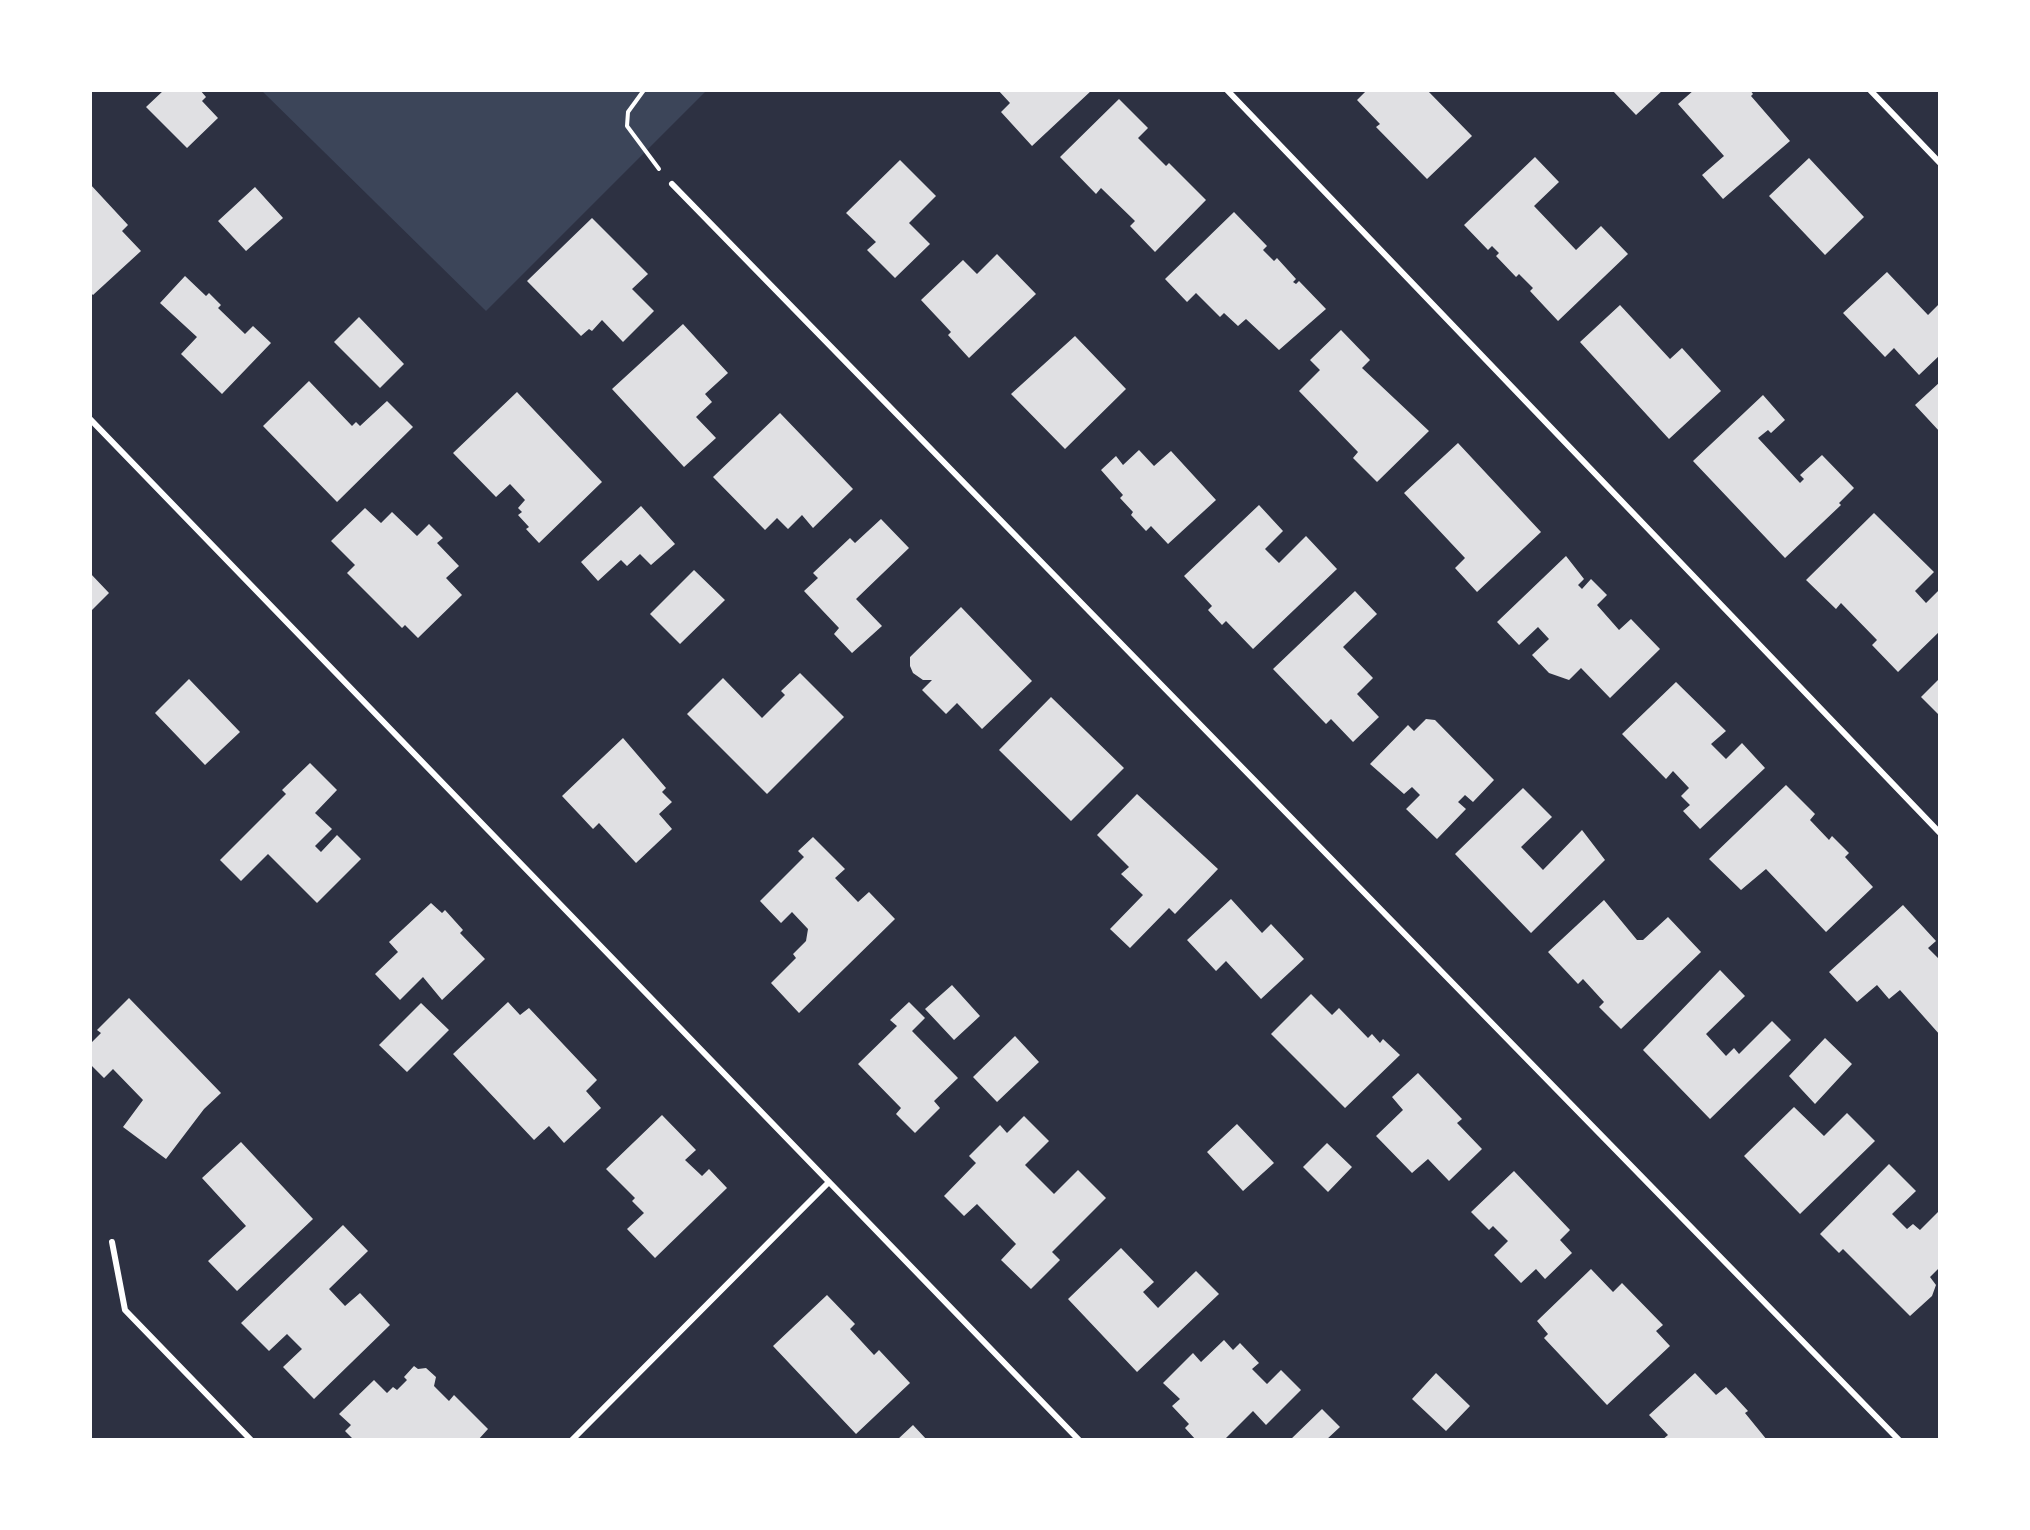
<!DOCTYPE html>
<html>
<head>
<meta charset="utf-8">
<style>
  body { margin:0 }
  #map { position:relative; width:2030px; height:1530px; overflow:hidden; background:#2d3142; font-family:Lato,sans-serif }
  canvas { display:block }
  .frame { position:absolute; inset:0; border:92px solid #fff; pointer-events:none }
</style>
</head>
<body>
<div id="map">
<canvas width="2030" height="1530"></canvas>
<div class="frame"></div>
</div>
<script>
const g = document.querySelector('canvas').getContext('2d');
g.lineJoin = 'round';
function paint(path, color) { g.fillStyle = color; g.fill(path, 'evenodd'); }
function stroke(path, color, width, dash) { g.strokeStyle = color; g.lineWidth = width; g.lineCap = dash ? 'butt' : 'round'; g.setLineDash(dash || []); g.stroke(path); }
paint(new Path2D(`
  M 261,90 L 707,90 L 486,311 Z`), '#3c4559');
paint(new Path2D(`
  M 164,90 L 200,90 L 206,97 L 202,101 L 218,118 L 187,148 L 146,107 Z
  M 998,90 L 1092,90 L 1032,146 L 1001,112 L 1010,103 Z
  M 1367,90 L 1427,90 L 1472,136 L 1427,179 L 1376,127 L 1380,124 L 1357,100 Z
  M 1612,90 L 1663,90 L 1636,115 Z
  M 1694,90 L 1750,90 L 1753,94 L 1751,96 L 1790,141 L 1723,199 L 1702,175 L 1724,156 L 1678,104 Z
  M 1119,99 L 1148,128 L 1138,138 L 1166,166 L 1169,163 L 1206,200 L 1155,252 L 1130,226 L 1135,221 L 1101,188 L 1096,194 L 1060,157 Z
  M 1535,157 L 1559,182 L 1534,206 L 1576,250 L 1601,226 L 1628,254 L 1558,321 L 1530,291 L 1533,288 L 1519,274 L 1516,277 L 1496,256 L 1499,253 L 1492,246 L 1488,250 L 1464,225 Z
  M 1809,158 L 1864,217 L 1825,255 L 1769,196 Z
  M 900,160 L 936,196 L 909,223 L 930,244 L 895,278 L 867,250 L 876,242 L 846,213 Z
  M 90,184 L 128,225 L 122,231 L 141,251 L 93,295 L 90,292 Z
  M 255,187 L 283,218 L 246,251 L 218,221 Z
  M 1234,212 L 1267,246 L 1263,250 L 1274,261 L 1277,258 L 1296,279 L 1293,282 L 1296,284 L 1299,281 L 1326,309 L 1279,350 L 1246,319 L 1238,326 L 1224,313 L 1220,317 L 1196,293 L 1187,302 L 1165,279 Z
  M 592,218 L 648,274 L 632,289 L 654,311 L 623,342 L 602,320 L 592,331 L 589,329 L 581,336 L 527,281 Z
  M 997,254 L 1036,294 L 969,358 L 948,335 L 951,332 L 921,300 L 963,260 L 977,274 Z
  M 1887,272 L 1928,315 L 1940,303 L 1940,355 L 1919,375 L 1894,348 L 1885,357 L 1843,313 Z
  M 185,276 L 206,296 L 209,293 L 221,305 L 218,308 L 245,334 L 253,326 L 271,343 L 222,394 L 181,354 L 197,337 L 160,303 Z
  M 1620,305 L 1670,359 L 1682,348 L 1721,391 L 1669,439 L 1580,342 Z
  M 359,317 L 404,364 L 380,388 L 334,342 Z
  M 683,324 L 728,373 L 705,394 L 712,402 L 696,417 L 716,438 L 684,467 L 612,389 Z
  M 1341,330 L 1370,360 L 1362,368 L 1429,431 L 1377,482 L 1353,458 L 1358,452 L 1299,391 L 1320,370 L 1310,360 Z
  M 1075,336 L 1126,389 L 1065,449 L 1011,394 Z
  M 309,381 L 352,426 L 356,422 L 360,426 L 387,401 L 413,427 L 337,502 L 263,426 Z
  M 1940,382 L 1940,432 L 1915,405 Z
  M 517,392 L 602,482 L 539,543 L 526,529 L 529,527 L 518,515 L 522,512 L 518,508 L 525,500 L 510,484 L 496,497 L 453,453 Z
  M 1763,395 L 1785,420 L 1771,433 L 1768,430 L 1758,438 L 1800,483 L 1804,479 L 1800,475 L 1822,455 L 1854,488 L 1839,503 L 1841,505 L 1785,558 L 1693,461 Z
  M 780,413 L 853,489 L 813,528 L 802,515 L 788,529 L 777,518 L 765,530 L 713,477 Z
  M 1458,443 L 1541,532 L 1477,592 L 1455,568 L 1465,558 L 1404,493 Z
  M 1139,450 L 1154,466 L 1171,451 L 1216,500 L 1168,544 L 1151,526 L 1146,531 L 1131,515 L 1133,512 L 1120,498 L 1123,495 L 1101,470 L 1116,456 L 1123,465 Z
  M 1259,505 L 1283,531 L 1265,549 L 1279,563 L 1306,536 L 1337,569 L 1253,649 L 1226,621 L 1222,625 L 1208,610 L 1212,606 L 1184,576 Z
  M 641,506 L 675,544 L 651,565 L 640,554 L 627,566 L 621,560 L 598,581 L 581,562 Z
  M 365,508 L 381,523 L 392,512 L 417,536 L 429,524 L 443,538 L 437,543 L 459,566 L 446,578 L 462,595 L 418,638 L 405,625 L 402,628 L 347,573 L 355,565 L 331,541 Z
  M 1874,513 L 1934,572 L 1915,591 L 1926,603 L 1940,589 L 1940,631 L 1898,672 L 1872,645 L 1877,640 L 1841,603 L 1836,609 L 1806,580 Z
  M 881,519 L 909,548 L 856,599 L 882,626 L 852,653 L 834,634 L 839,628 L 804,591 L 818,578 L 813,573 L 850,538 L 855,543 Z
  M 1566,556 L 1584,579 L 1578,585 L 1582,589 L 1591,579 L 1607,595 L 1597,605 L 1619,630 L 1631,619 L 1660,649 L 1610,698 L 1581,668 L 1569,680 L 1549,673 L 1532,655 L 1549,639 L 1538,627 L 1519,645 L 1497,622 Z
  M 694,570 L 725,600 L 680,644 L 650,614 Z
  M 90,573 L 109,593 L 90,612 Z
  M 1355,591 L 1377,614 L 1343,647 L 1373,678 L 1357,694 L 1379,717 L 1353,742 L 1331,719 L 1326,724 L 1273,669 Z
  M 961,607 L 1032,681 L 982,729 L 957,703 L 946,714 L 922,690 L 932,680 L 923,680 L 913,673 L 910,666 L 910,657 Z
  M 800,673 L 844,717 L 767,794 L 687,714 L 723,678 L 762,718 L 785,695 L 781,691 Z
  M 1940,678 L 1940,716 L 1921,697 Z
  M 189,679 L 240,732 L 205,765 L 155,713 Z
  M 1676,682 L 1726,731 L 1711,744 L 1726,759 L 1742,743 L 1765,768 L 1700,829 L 1683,811 L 1690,805 L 1681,796 L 1689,788 L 1673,771 L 1666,779 L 1622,734 Z
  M 1051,697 L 1124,768 L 1071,821 L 999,750 Z
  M 1426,719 L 1435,720 L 1494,780 L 1473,802 L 1465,795 L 1458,802 L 1466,809 L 1437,839 L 1406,809 L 1420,795 L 1412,787 L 1404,794 L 1370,764 L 1408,725 L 1414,731 Z
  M 623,738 L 666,788 L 662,792 L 672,802 L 659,814 L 672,829 L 636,863 L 599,823 L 593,829 L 562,796 Z
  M 310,763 L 337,790 L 315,813 L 332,829 L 315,846 L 321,852 L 337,835 L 361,859 L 317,903 L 268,854 L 241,881 L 220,860 L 286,794 L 282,790 Z
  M 1786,785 L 1815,814 L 1810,820 L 1829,840 L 1832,836 L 1849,853 L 1845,857 L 1873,887 L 1826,932 L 1766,869 L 1741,890 L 1709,859 Z
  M 1523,788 L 1552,817 L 1521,847 L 1543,870 L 1582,830 L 1605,860 L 1531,933 L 1455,854 Z
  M 1137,794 L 1218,869 L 1175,914 L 1169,908 L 1130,948 L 1110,929 L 1143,895 L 1121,874 L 1129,867 L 1097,835 Z
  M 813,837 L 845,869 L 835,878 L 858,902 L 869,892 L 895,919 L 799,1013 L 771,983 L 796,958 L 793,954 L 806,941 L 808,929 L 792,912 L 781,923 L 760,901 L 804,857 L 798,851 Z
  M 1231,899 L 1262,933 L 1271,924 L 1304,959 L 1261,999 L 1226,961 L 1216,971 L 1187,940 Z
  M 1604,900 L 1637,940 L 1643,940 L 1668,917 L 1701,952 L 1621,1029 L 1599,1007 L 1604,1002 L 1583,979 L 1578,984 L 1548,952 Z
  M 431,903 L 442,913 L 445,910 L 463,930 L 460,933 L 485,959 L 442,1000 L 423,977 L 400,1000 L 375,974 L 398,952 L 389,942 Z
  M 1903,905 L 1936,941 L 1928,948 L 1940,960 L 1940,1035 L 1900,990 L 1889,999 L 1877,985 L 1857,1002 L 1829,972 Z
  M 1720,970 L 1745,996 L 1706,1034 L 1726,1056 L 1734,1048 L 1739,1054 L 1772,1021 L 1791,1040 L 1710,1119 L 1643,1050 Z
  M 952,985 L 980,1016 L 954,1040 L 925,1009 Z
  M 1311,994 L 1332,1015 L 1339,1008 L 1368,1038 L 1372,1034 L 1380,1043 L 1383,1039 L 1400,1055 L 1345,1108 L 1271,1034 Z
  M 129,998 L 221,1093 L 204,1109 L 166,1159 L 123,1127 L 143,1100 L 113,1069 L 104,1078 L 90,1064 L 90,1044 L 101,1033 L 97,1030 Z
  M 508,1002 L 520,1015 L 529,1008 L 597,1080 L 586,1091 L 601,1108 L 564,1143 L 549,1126 L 534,1140 L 453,1054 Z
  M 909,1002 L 925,1018 L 912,1031 L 958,1078 L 934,1101 L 940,1108 L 915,1133 L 896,1114 L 901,1108 L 858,1064 L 897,1026 L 890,1020 Z
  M 421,1003 L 449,1030 L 407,1072 L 379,1045 Z
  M 1015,1036 L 1039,1062 L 997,1102 L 973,1077 Z
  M 1825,1038 L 1852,1064 L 1815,1104 L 1789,1076 Z
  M 1418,1073 L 1462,1119 L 1457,1123 L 1482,1149 L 1449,1181 L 1428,1159 L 1412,1173 L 1376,1136 L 1403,1110 L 1392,1097 Z
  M 1794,1107 L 1824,1136 L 1847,1113 L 1875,1141 L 1800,1214 L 1744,1156 Z
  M 662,1115 L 696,1150 L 685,1160 L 702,1176 L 709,1169 L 727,1188 L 655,1258 L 627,1229 L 644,1213 L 632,1201 L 635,1198 L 606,1169 Z
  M 1024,1116 L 1049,1141 L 1025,1165 L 1054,1194 L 1078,1170 L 1106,1198 L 1052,1252 L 1060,1260 L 1031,1289 L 1001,1260 L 1016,1244 L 977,1204 L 964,1216 L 944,1196 L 976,1163 L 969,1156 L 1000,1125 L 1007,1133 Z
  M 1237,1124 L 1274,1163 L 1243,1191 L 1207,1152 Z
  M 241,1142 L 313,1219 L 237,1291 L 208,1261 L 246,1226 L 202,1178 Z
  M 1327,1143 L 1352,1167 L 1328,1192 L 1303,1167 Z
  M 1889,1164 L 1916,1191 L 1892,1214 L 1907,1229 L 1913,1224 L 1920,1230 L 1940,1210 L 1940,1267 L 1930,1277 L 1936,1285 L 1932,1296 L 1910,1316 L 1843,1249 L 1839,1253 L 1820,1234 Z
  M 1514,1171 L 1570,1230 L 1560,1240 L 1572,1253 L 1545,1279 L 1536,1269 L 1521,1283 L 1494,1255 L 1508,1241 L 1493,1226 L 1489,1230 L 1471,1212 Z
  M 343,1225 L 368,1251 L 329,1289 L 345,1306 L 360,1293 L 390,1325 L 314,1399 L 283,1367 L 302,1349 L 287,1334 L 269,1351 L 241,1323 Z
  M 1121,1248 L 1154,1282 L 1143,1292 L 1158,1308 L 1196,1271 L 1219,1294 L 1137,1372 L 1068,1299 Z
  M 1591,1269 L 1613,1292 L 1622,1283 L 1663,1325 L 1656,1331 L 1670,1346 L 1607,1405 L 1544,1338 L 1548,1334 L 1537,1321 Z
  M 827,1295 L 855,1324 L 850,1329 L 874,1355 L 879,1350 L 910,1383 L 856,1434 L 773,1346 Z
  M 1224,1340 L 1233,1350 L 1240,1343 L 1259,1363 L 1252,1369 L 1267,1384 L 1281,1370 L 1301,1390 L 1266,1425 L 1253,1411 L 1224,1440 L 1196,1440 L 1185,1428 L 1189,1424 L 1172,1406 L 1180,1399 L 1163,1383 L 1193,1353 L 1201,1362 Z
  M 414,1366 L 418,1369 L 426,1368 L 436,1377 L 434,1386 L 449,1401 L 454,1395 L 488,1429 L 478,1440 L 354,1440 L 345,1431 L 351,1425 L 339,1414 L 374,1380 L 387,1393 L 393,1387 L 397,1390 L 407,1380 L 404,1377 Z
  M 1436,1373 L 1470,1406 L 1446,1431 L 1412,1399 Z
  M 1695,1373 L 1716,1395 L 1726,1387 L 1748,1411 L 1745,1413 L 1767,1440 L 1662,1440 L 1668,1435 L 1649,1415 Z
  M 1322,1409 L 1340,1427 L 1326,1440 L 1290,1440 Z
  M 913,1425 L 927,1440 L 897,1440 Z`), '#e0e0e3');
stroke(new Path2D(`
  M 644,90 L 628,112 L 627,126 L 659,169`), '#fff', 4);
stroke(new Path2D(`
  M 1227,90 L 1940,833
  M 1870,90 L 1940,163
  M 672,184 L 1899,1440
  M 90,419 L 1079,1440
  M 112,1242 L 125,1310 L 251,1440
  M 572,1440 L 829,1182`), '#fff', 6);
</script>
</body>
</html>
